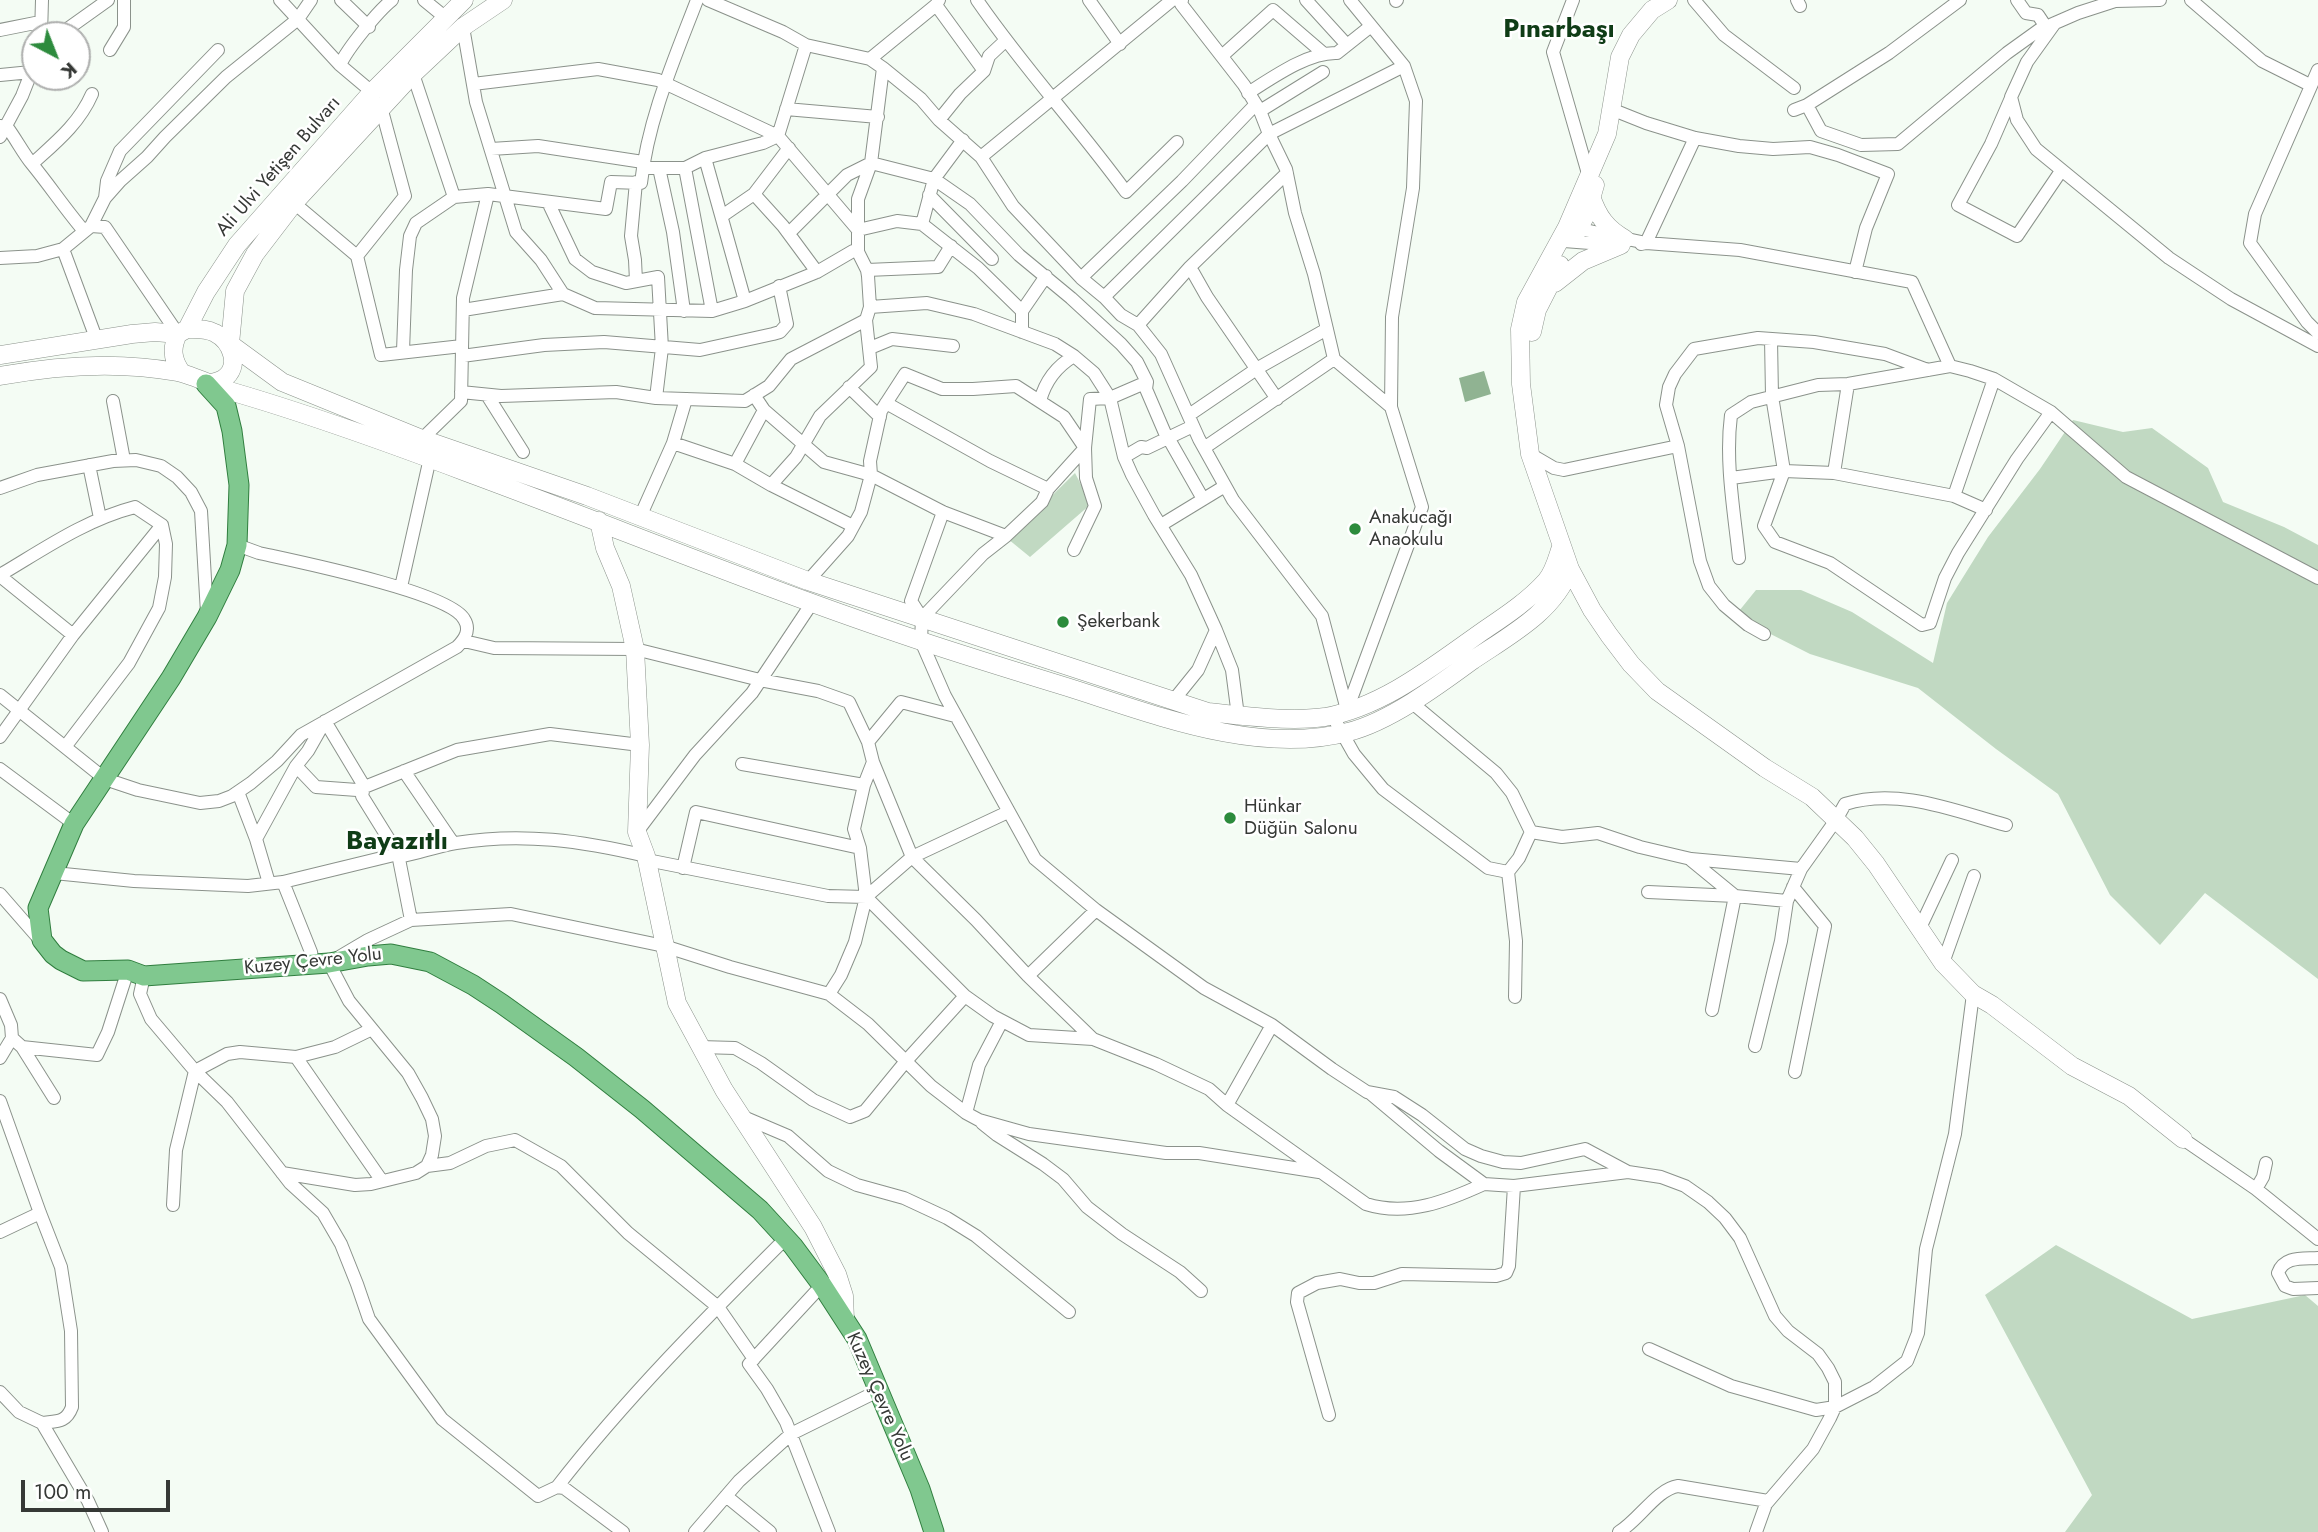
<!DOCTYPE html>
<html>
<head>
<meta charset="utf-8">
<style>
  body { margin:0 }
  #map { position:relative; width:2318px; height:1532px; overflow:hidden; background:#f4fcf4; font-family:Jost,sans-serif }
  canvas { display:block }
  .north { position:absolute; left:21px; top:21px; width:70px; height:70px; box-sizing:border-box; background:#fff; border:2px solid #afb0af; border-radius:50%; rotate:138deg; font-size:19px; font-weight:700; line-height:28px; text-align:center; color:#363936 }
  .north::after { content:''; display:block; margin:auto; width:24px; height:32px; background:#2d8b3d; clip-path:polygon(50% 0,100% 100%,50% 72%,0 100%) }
  .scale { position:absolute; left:21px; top:1480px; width:149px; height:32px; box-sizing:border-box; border:4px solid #363936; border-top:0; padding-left:9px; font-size:21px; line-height:24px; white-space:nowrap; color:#363936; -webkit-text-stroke:5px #fff; paint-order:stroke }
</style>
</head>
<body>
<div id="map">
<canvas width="2318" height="1532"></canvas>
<div class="north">K</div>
<div class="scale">100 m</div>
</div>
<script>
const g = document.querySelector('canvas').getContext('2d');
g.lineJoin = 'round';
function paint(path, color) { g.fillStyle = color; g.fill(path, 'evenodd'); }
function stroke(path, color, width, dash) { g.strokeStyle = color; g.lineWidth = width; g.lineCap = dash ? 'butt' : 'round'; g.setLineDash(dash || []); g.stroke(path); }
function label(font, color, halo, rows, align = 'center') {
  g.font = font + ' Jost,sans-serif'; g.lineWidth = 5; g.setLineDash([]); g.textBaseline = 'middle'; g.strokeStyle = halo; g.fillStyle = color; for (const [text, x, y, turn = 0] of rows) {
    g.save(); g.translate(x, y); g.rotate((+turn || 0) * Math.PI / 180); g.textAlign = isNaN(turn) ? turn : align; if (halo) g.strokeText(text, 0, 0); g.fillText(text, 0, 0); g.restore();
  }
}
paint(new Path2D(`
  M 2073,420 L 2123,432 L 2152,428 L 2208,468 L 2223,502 L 2284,527 L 2318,545 L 2318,979 L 2205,893 L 2160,945 L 2110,895 L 2058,794 L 1996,749 L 1918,688 L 1810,654 L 1735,616 L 1756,590 L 1801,590 L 1852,612 L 1933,663 L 1947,603 L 1988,537 L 2040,469 Z
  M 1075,473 L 1091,504 L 1030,557 L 1008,539 Z
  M 2056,1245 L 2192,1319 L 2305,1295 L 2318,1306 L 2318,1532 L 2065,1532 L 2092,1495 L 1985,1295 Z`), '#c1d9c2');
paint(new Path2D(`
  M 1484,371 L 1491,394 L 1465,402 L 1459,378 Z`), '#90b392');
const street = new Path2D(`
  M 280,0 L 340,65 L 372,92
  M 341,0 L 369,27
  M 424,0 L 446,18
  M 708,0 L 783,32 L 806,45 L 870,59 L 883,68 L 921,99 L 939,120 L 981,157 L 1013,206 L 1081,278 L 1104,297 L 1121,315 L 1138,325 L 1161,354 L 1199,439 L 1233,500 L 1322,616 L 1347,710
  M 977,0 C 1023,67 1078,126 1126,192 L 1177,142
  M 1089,0 L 1120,44
  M 1182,0 L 1181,4 L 1244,85 L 1260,111 L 1269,134 L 1286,169 L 1295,213 L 1314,274 L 1334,359 L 1391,407
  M 1306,0 L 1347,45
  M 1573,0 L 1553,52 L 1589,177
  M 1694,0 L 1724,35 L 1794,88
  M 1797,0 L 1800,6
  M 2017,0 L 2026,13 L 2038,15 L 2046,27
  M 2191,0 L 2262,61 L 2310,85
  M 1396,1 L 1397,0
  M 936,5 L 984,71
  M 2055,23 L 2027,62 L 2011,97 L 2017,120 L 2036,149 L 2169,258 L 2231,299 L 2318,346
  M 463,27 L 476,102 L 516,232 L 541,260 L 563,294 L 595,308 L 712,311 L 745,301 L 817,272 L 853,251 L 858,252
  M 0,30 L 40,22
  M 41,35 L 42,0
  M 59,35 L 108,0
  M 110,50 L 124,27 L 124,0
  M 1223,55 L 1273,10 L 1323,53
  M 870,59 L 936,5 L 939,0
  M 340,65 C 347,49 378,11 392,0
  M 2318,70 L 2255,214 L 2250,243 L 2307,322 L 2318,333
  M 413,74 L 454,197
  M 0,75 L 31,72
  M 473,84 L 598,69 L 658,80 L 778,136 L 858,230 L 897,221 L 922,224 L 978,268 L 1022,311
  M 1248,93 C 1272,78 1308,52 1337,53 L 1371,26
  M 2011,98 L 1991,144 L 1958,205 L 2017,236 L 2061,171
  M 1807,105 L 1889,53 L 1960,0
  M 786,109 L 878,117
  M 1611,109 L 1646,123 L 1695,138 L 1739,146 L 1773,149 L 1810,147 L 1838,155 L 1888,174 L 1866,228 L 1855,272
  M 1794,110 L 1807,105 L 1821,131 L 1861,145 L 1898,144 L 2007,53 L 2039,30 L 2078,13 L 2115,1 L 2160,0
  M 1260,111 L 1323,72
  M 939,120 L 960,94 L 984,71 L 989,56 L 1005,41
  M 0,126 L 7,127 C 16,139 23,153 32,164 C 50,186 66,210 84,231
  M 0,137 L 22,96 L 35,63
  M 491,149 L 538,146 L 643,162
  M 981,157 L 1172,0
  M 705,158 L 745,301
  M 32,164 C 55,143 79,124 92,94
  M 643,168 L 685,168 L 705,158 L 763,143 L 778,136 L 806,45
  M 659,168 L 673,232 L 684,311
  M 685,168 L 712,311
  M 636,182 L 631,236 L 635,260 L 636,281
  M 754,194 L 783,226 L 817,272
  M 929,195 L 992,259
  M 105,198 L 107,181 L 120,151 L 218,50
  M 548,202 L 575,259 L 592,272 L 626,283 L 658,277 L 662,348 L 656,398
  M 294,203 L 357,256 L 381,355 L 462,346
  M 722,216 L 754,194 L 789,148
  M 922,224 L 934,179 L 963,140
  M 91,226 L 105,227 L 178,334
  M 1571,227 L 1646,243 L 1740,250 L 1912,282 L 1950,366
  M 789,233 L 847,175 L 871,163 L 934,179 L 970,204 L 1019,255 L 1071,298 L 1121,344 L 1137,362 L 1147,382 L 1146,389 L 1167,438 L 1170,441 L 1203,499
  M 1564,241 L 1616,245
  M 1641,244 L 1646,243 L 1695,138
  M 63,249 L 96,338
  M 357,256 L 405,196 L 381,107
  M 0,258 L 37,256 L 63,249 L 91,226 L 105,198 L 120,181 L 147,157 L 165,137 L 226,77 L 298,19 L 311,0
  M 1190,267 L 1207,297 L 1277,399
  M 867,270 L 938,267 L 951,246
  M 1081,278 L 1182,181 L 1256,104
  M 1104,297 L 1269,134 L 1404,66
  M 870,307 L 927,303 L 974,314 L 1055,344 L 1074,356 L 1094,373 L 1110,398 L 1124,457 L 1132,475 L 1154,515 L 1191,575 L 1216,630 L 1198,670 L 1173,701
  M 463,310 L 563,294
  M 1138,325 L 1190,267 L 1287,173
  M 1022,332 L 1022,311 L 1046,276
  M 1771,339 L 1772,396 L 1784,471 L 1764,526 L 1775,542 L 1830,563 L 1922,625 L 1930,623 L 1945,578 L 1958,553 L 2017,459 L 2051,412
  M 870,348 L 892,339 L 953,346
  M 403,351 L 406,270 L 410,236 L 416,223 L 454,197 L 488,194 L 606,209 L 611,182 L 641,183 C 648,119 674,60 697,0
  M 462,356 L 544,345 L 604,342 L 700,350 L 773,334 L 780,332 L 787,324 L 779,286
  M 849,387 L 880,417
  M 461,392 L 501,396 L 616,392 L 656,398 L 745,401 L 769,386 L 791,359 L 866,320
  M 487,395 L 523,452
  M 754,395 L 764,410 L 824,462 L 871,475 L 943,512 L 1006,536
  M 113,401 L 124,460
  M 1040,401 C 1045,382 1057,366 1074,356
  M 886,403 L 990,461 L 1048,489
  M 1189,415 L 1258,368 L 1327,329
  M 422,439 L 461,401 L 463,298 L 488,194
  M 673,443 L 735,464 L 771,485 L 853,526
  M 1204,448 L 1334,359
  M 1530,454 L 1554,468 L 1564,470 L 1678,446
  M 1124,457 L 1141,447 L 1147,448 L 1193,426
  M 735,464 L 764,410
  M 89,465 L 100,518
  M 1834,473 L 1848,384
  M 1731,478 L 1784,471 L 1834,473 L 1954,496 L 1986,510
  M 771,485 L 796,457 L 820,416 L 871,367 L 866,320 L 870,307 L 868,276 L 867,270 L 858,252 L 858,199 L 871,163 L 883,68
  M 0,488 L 37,475 L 113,461 L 136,460 L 161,466 L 177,477 L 191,492 L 201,511 L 207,613
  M 1954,496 L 1994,379
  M 943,512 L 911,601 L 922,618 L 921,641 L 945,696 L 1035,859 L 1096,910 L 1204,988 L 1272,1025 L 1332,1069 L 1367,1092 L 1394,1097 L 1422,1115 L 1465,1149 L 1481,1156 L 1503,1162 L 1521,1163 L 1585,1149 L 1628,1172 L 1661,1177 L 1685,1186 L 1708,1202 L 1725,1218 L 1740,1238 L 1775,1316 L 1788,1331 L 1818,1354 L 1828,1368 L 1835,1382 L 1835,1407 L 1830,1418 L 1813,1449 L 1766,1504 L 1756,1532
  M 640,517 L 673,443 L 686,399
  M 1161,525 L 1225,486
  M 1074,550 L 1095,506 L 1086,478 L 1085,448 L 1090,399 L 1110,398 L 1147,382
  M 1739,558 C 1734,511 1725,462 1731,415 L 1751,402 L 1818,385 L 1848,384 L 1950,366 L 1970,371 L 1994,379 L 2051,412 L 2126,477 L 2318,578
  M 0,575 C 44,549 85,520 135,507 L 162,525 L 166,544 L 165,577 L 159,608 L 129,663 L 65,747
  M 0,576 L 73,635
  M 808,581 L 848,536 L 861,512 L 871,475 L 870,461 L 881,411 L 905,374 L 942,389 L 973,389 L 1016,386 L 1064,417 L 1085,448 L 1048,489 L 1042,502 L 1006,536 L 983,554 L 922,618
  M 401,587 L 430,458
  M 1216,630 L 1232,670 L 1238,716
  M 1764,634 L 1748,625 L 1724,605 L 1709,586 L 1700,561 L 1678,446 L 1666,405 L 1669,387 L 1675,374 L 1694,349 L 1758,338 L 1814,342 L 1885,354 L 1928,370
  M 464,641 L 494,648 L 635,649 L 760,680 L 818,691 L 849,702 L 868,742 L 873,762 L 912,857 L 976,920 L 1028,976 L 1093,1039 L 1156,1064 L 1209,1089 L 1227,1105 L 1366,1204 C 1407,1217 1447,1201 1484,1184
  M 0,695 L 105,779 L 138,790 L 200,803 L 219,801 L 232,796 L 251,783 L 277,761 L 301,735 L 457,647 C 465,639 471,630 464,619 C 449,592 295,561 259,553 L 237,545
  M 1411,702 L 1496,773 L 1512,793 L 1531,832 L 1562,837 L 1598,833 L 1640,847 L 1691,859 L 1801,869
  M 1347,710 L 1422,507 L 1391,407 L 1392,317 L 1413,188 L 1416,101 L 1404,66 L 1350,0
  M 1332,715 L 1354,754 L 1383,789 L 1488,868 L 1508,872
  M 0,737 L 73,635 L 162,525
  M 868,742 L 901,702 L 955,716
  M 742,764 L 864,785
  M 296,766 L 316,787 L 357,790 L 457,750 L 550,734 L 640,745
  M 0,769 L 74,824
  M 404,771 L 453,843
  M 238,792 L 256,839
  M 637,832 L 695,755 L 752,693 L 812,603
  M 647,860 L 828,896 L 866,897 L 965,996 L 993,1016 L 1029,1035 L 1093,1039
  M 1691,860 L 1735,896 L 1712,1010
  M 683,868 L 696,812 L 860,848
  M 54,873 L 134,881 L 248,886 L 283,882 L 398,854 L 403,856 C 421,852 439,846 456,843 C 522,832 583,841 646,856
  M 283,882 L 311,952 L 313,964
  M 269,883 L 256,839 L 296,766 L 308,751 L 325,721 L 364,786 L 362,796 L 398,854 L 411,920
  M 1793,887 L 1825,926 L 1795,1072
  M 1648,892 L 1735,896 L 1787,901
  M 0,894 L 41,941
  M 866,897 L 912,857 L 1008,812
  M 1919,930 L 1952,860
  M 1943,963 L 1974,876
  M 144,976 L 140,994 L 151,1019 L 195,1071 L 227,1102 L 290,1183 L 323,1213 L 341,1244 L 357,1284 L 369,1319 L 442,1419 L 538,1496 L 557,1487 L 564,1488 L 623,1532
  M 1028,976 L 1096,910
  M 829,994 L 841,975 L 855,942 L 866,897 L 860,848 L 854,829 L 864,785 L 873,762
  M 1515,997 L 1516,941 L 1508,872 L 1519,858 L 1531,832
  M 0,999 L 11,1025 L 12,1038 L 0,1058
  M 12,1038 L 22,1047 L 97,1055 L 108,1032 L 128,970
  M 1755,1046 L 1781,941 L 1787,901 L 1801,869 L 1836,820 L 1845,804 C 1898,787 1955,811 2006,825
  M 22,1047 L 54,1098
  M 700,1047 L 735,1048 L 761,1063 L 813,1100 L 850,1117 L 865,1111 L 906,1061 L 965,996
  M 296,1057 L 382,1181
  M 1371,1094 L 1439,1151 L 1484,1184 L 1514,1186 L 1628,1172
  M 0,1101 L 40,1213 L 61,1267 L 71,1331 L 72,1407 C 66,1423 57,1421 42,1423
  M 1227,1105 L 1272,1025
  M 966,1113 L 979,1065 L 1002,1021
  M 741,1116 L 788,1136 L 828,1171 L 857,1185 L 904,1198 L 947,1218 L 976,1236 L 1069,1312
  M 982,1123 L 997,1135 L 1043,1164 L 1063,1179 L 1087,1207 L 1122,1234 L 1180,1272 L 1201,1291
  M 2183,1139 L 2256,1189 L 2318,1239
  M 427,1166 L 450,1163 L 486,1146 L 515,1140 L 561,1166 L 628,1233 L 718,1307 L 754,1359
  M 282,1173 L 355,1185 L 371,1184 L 416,1173 L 427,1166 L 432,1155 L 435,1136 L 432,1119 L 422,1098 L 408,1073 L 349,1001 L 329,963 L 368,940 L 411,920 L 511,914 L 664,946 L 730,967 L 829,994 L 868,1024 L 931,1086 L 966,1113 L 979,1120 L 1029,1134 L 1166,1153 L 1199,1153 L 1319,1172
  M 2256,1189 L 2263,1177 L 2266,1163
  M 173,1205 L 176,1150 L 195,1071 L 227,1054 L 240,1052 L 296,1057 L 335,1047 L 372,1029
  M 0,1232 L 40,1213
  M 2318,1258 C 2302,1259 2284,1256 2278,1273 L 2285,1286 L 2293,1289 L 2318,1288
  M 822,1285 L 749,1364 L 767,1389 L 786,1422 L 829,1532
  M 1649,1349 L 1731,1386 L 1816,1410 L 1835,1407 L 1874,1387 L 1907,1361 L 1918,1333 L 1926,1249 L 1955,1134 L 1973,994
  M 0,1392 L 19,1412 L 42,1423 L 88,1501 L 102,1532
  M 1329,1415 L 1297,1302 L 1298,1293 L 1317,1283 L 1340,1279 L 1359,1283 L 1374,1283 L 1402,1274 L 1496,1276 L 1506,1273 L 1509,1266 L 1514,1186
  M 557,1487 C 626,1398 706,1318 786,1238
  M 726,1496 L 770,1532
  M 695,1532 L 739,1481 L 791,1434 L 880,1390
  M 1619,1532 C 1639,1520 1657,1489 1678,1486 L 1768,1501`);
const secondary = new Path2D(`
  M 503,0 L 463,27 L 413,74 L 294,203 L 255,254 L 235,291 L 230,344 L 282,382 L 422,439 L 587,496 L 808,581 L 1208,712 C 1242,716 1291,722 1325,717 C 1383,707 1436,664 1483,631 C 1505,616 1528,601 1546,581 C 1554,572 1557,559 1561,547
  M 1668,0 L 1652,10 L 1631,35 L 1620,57 L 1607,134 L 1567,227 L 1526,302 L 1520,329 L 1521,384 L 1530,454 L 1570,569 L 1592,610 L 1609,635 L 1631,664 L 1657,691 L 1765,768 L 1812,797 L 1855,838 L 1876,864 L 1943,963 L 1973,994 L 1992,1005 L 2072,1066 L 2129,1096 L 2183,1139
  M 1591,196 C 1598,217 1607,229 1625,239
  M 1574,237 L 1587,213 L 1595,185
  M 1555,283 L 1583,261 L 1621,245
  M 187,329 C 197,329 206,328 215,333 C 231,341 242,367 223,379 C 218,382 212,383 206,384
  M 1532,332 L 1537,310 L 1560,265
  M 178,334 C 171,348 172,360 182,373
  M 0,355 L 132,334 L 155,332 L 178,334 L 187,329 L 206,292 L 237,245 L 372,92 L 464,0
  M 0,376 C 59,365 118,361 177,372 C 193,375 216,387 233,392 C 312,415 389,443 466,472 C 618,528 767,590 921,641 C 969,657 1018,672 1067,687 C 1153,714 1257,756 1348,732 C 1389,722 1439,685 1473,660 C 1510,635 1554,612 1570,569
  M 599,521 L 605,548 L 621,586 L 635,649 L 640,745 L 637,832 L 646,856 L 677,1003 L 724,1090 L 813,1227 L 837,1274 L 844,1296 L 845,1320`);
const primary = new Path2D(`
  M 206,384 L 226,406 L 232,431 L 239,485 L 237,545 L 230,570 L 207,617 L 171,678 L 74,824 L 38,908 L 42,940 L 53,954 L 61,960 L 83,971 L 128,970 L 144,976 L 329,963 L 368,956 L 391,954 L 430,962 L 473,985 L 502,1004 L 576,1057 L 642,1109 L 760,1210 L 793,1246 L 822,1285 L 857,1339 L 920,1489 L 934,1532`);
stroke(street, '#8b928b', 14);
stroke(secondary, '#8b928b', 19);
stroke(primary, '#307e3f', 21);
stroke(street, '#fff', 12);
stroke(secondary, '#fff', 18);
stroke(primary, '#80c88f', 19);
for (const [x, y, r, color] of [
  [1355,529,7,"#2d8b3d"],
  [1063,622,7,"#2d8b3d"],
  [1230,818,7,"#2d8b3d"]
]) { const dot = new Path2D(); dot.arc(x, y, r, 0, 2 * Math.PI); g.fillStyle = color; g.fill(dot); stroke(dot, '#fff', 2.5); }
label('19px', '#363936', '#fff', [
  ["Ali Ulvi Yetişen Bulvarı",279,167,-49],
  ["Kuzey Çevre Yolu",313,962,-6],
  ["Kuzey Çevre Yolu",879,1397,66]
]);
label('19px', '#363936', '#fff', [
  ["Anakucağı",1369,518],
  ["Anaokulu",1369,540],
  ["Şekerbank",1077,622],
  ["Hünkar",1244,807],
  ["Düğün Salonu",1244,829]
], 'left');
label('bold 26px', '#0f3c16', '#fff', [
  ["Pınarbaşı",1559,31],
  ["Bayazıtlı",397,843]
]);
</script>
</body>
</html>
